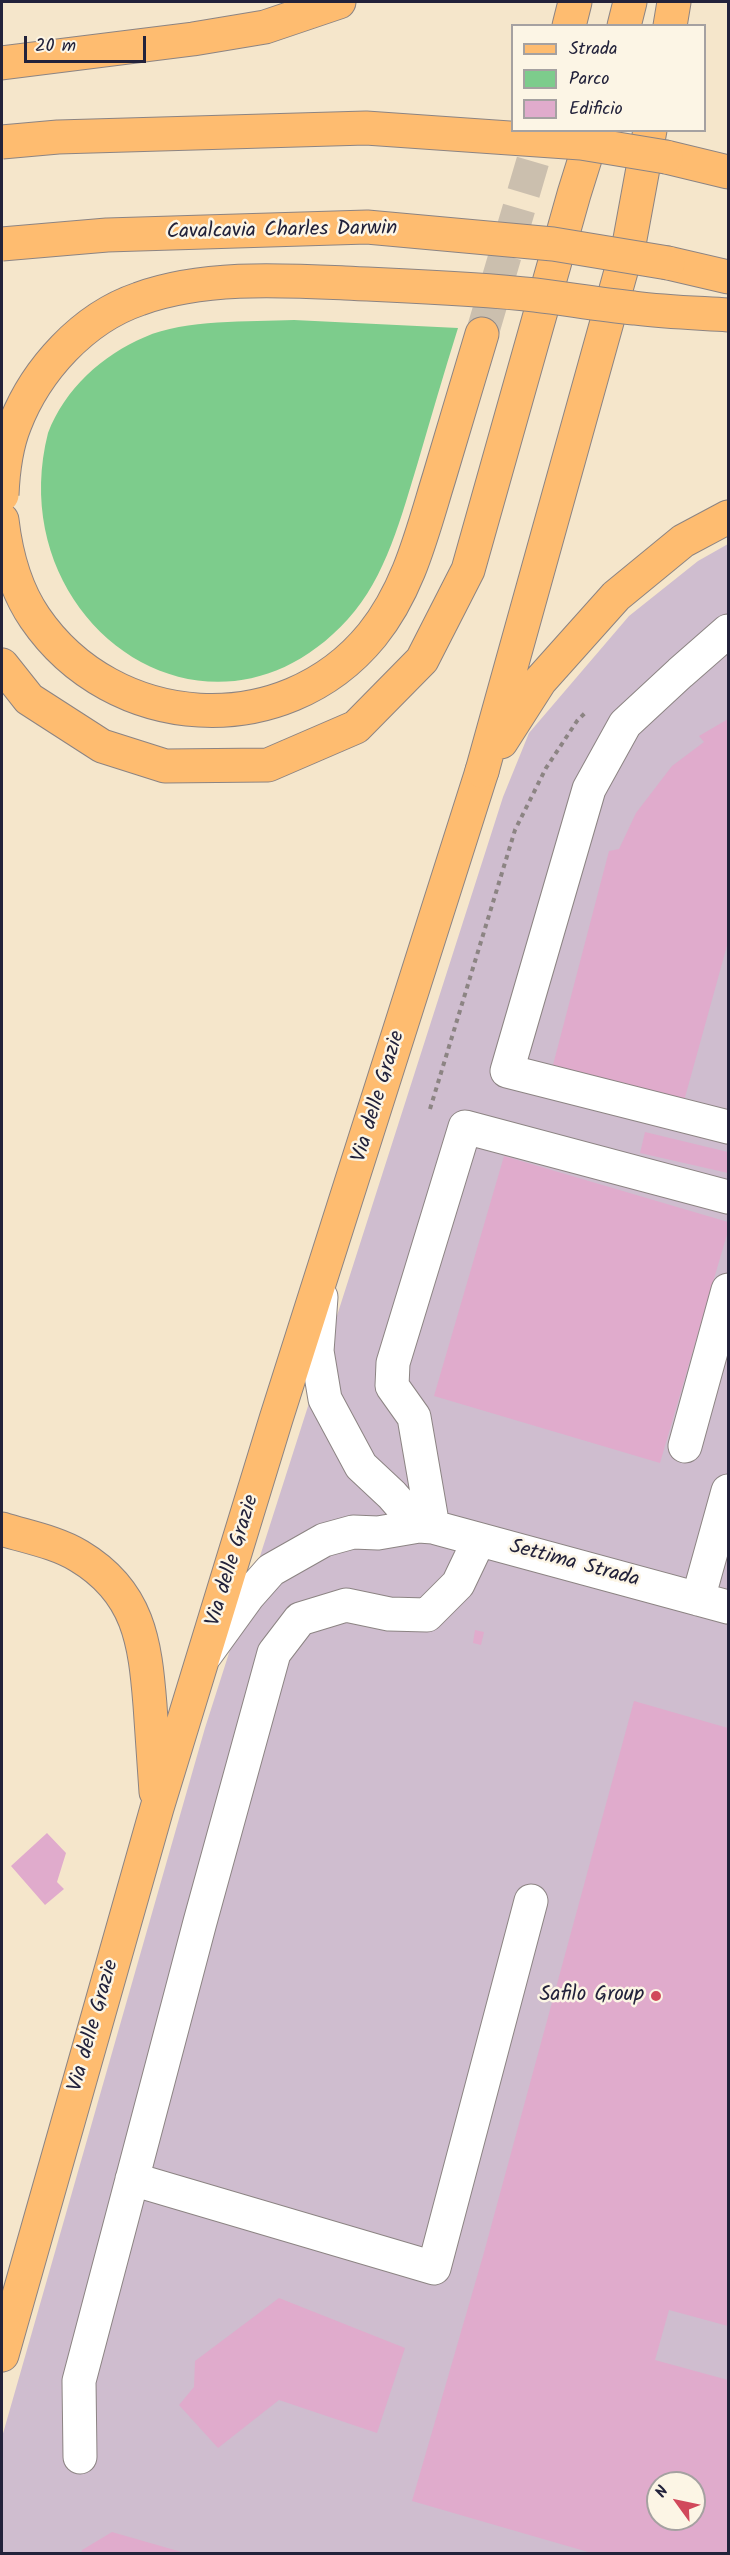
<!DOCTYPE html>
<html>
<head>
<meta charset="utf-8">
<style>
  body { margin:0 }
  #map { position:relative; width:730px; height:2555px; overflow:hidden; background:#f5e6cb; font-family:Kalam,sans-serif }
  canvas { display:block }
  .frame { position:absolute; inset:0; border:3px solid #22223b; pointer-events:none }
  .legend { position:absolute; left:511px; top:24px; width:195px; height:108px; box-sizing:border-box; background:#fcf5e5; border:2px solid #a5a1a1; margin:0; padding:8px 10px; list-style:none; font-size:18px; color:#22223b }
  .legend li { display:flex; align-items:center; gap:12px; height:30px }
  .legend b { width:30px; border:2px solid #a5a1a1 }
  .north { position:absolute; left:646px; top:2471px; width:60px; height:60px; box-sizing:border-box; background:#fcf5e5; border:2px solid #a5a1a1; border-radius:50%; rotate:303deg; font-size:16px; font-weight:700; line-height:24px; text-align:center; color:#22223b }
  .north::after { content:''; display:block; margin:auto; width:21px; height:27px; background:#d1495b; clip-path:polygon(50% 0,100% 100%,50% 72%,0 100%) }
  .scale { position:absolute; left:24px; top:36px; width:122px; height:27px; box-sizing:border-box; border:3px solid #22223b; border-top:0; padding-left:8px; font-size:18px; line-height:21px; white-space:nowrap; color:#22223b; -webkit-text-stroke:4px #fcf5e5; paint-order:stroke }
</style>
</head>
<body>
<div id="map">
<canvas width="730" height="2555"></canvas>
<div class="frame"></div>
<ul class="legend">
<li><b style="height:8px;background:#febc70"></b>Strada</li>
<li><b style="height:16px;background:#7dcc8c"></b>Parco</li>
<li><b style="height:16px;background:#e0abcc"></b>Edificio</li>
</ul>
<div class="north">N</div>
<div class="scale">20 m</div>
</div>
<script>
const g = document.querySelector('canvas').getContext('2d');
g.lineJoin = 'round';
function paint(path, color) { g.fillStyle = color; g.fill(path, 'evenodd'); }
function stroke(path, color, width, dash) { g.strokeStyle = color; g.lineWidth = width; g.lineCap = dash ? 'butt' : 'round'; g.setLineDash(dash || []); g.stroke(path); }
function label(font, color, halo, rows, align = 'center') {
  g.font = font + ' Kalam,sans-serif'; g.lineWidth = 5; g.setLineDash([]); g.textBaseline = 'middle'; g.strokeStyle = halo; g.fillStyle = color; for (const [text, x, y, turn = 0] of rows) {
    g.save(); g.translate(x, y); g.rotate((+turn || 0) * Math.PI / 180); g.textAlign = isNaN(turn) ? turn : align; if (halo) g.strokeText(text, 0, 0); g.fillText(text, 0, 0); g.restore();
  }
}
paint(new Path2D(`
  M 728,544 L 728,2553 L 2,2553 L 2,2437 L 205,1728 L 503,797 L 529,733 L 629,616 L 698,561 ZM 658,2483 L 694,2483 L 694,2519 L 658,2519 Z`), '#cfbdcf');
paint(new Path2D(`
  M 294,320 L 458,328 C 444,373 431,417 418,462 C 402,514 386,578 348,619 C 210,771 0,623 48,433 C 65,389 102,355 145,337 C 185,319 249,322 294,320 Z`), '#7dcc8c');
paint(new Path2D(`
  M 728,719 L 728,942 L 684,1101 L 553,1065 L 609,851 L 619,849 L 636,813 L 672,766 L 704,742 L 699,736 Z
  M 645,1132 L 728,1152 L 728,1173 L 640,1153 Z
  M 504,1156 L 728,1222 L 728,1231 L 660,1463 L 434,1396 Z
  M 475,1630 L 484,1632 L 481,1645 L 473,1643 Z
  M 634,1701 L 728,1728 L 728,2326 L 669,2310 L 655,2360 L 728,2380 L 728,2554 L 595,2554 L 412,2501 L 483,2256 ZM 658,2483 L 694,2483 L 694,2519 L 658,2519 Z
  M 47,1833 L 66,1853 L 57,1882 L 64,1889 L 45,1905 L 11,1866 Z
  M 279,2298 L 405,2348 L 377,2433 L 279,2400 L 218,2448 L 179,2405 L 194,2387 L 195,2361 Z
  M 112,2532 L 185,2553 L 185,2554 L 81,2554 L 82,2550 Z`), '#e0abcc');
stroke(new Path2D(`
  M 482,334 L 542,130`), '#cbbfae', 33, [33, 16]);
const minor = new Path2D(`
  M 728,631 L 680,673 L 625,724 L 589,789 L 507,1071 L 728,1127
  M 321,1297 L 317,1351 L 325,1399 L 361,1466 L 392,1495 L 419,1526
  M 685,1446 L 728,1290
  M 433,1527 L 414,1417 L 392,1386 L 393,1363 L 465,1127 L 728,1197
  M 698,1599 L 728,1491
  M 206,1654 L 248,1596 L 271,1570 L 324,1540 L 353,1532 L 378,1533 L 419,1526 L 433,1527 L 728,1607
  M 132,2179 L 434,2268 L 531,1901
  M 80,2457 L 79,2381 L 200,1922 L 274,1653 L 300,1619 L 346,1605 L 389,1614 L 427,1615 L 458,1584 L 479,1540`);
const major = new Path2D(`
  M 2,1529 C 27,1537 56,1542 79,1556 C 139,1592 145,1642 150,1705 C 152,1734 154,1763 156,1792
  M 2,2355 L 157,1808 L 276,1419 L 482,771`);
const highway = new Path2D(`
  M 569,26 L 575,2
  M 624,26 L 630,2
  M 670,26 L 674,2
  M 2,63 L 193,39 L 265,27 L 339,2
  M 666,157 L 728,172
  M 668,263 L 728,277
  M 2,520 C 6,554 15,589 35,618 C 113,732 283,744 372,635 C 409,589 422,533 439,478 C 453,430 468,382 482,334
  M 2,665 L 29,699 L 102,746 L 165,766 L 268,765 L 356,727 L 422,660 L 468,570 L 574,194 L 594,130
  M 501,742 L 540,681 L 616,596 L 683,541 L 728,517
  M 482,771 L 630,239 L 650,130`);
stroke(minor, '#8c8483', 35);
stroke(major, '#8c8483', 35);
stroke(highway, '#8c8483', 35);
stroke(new Path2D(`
  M 430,1109 L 515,830 L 546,768 L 577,721 L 586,712`), '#8c8483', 4, [4.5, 4.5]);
stroke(minor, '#fff', 33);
stroke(major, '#febc70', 33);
stroke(highway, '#febc70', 33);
const highwayBridge = new Path2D(`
  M 2,142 L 58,137 L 366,128 L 581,143 L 666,157
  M 2,244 L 107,235 L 367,227 L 553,244 L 668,263
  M 2,495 C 3,471 6,446 15,424 C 36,370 83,318 139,299 C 202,276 279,280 345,283 C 408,286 472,288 535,295 C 568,299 601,305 634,308 C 665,312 697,313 728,315`);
stroke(highwayBridge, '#8c8483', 35, []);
stroke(highwayBridge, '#febc70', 33);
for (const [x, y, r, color] of [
  [656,1996,6,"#d1495b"]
]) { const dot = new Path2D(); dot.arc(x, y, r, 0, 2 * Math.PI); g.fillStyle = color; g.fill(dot); stroke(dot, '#fcf5e5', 2); }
label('21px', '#22223b', '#fcf5e5', [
  ["Cavalcavia Charles Darwin",282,232,-1],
  ["Via delle Grazie",380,1097,-73],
  ["Via delle Grazie",234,1561,-73],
  ["Settima Strada",574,1565,15],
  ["Via delle Grazie",95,2026,-74]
]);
label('21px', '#22223b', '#fcf5e5', [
  ["Safilo Group",644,1996]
], 'right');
</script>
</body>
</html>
